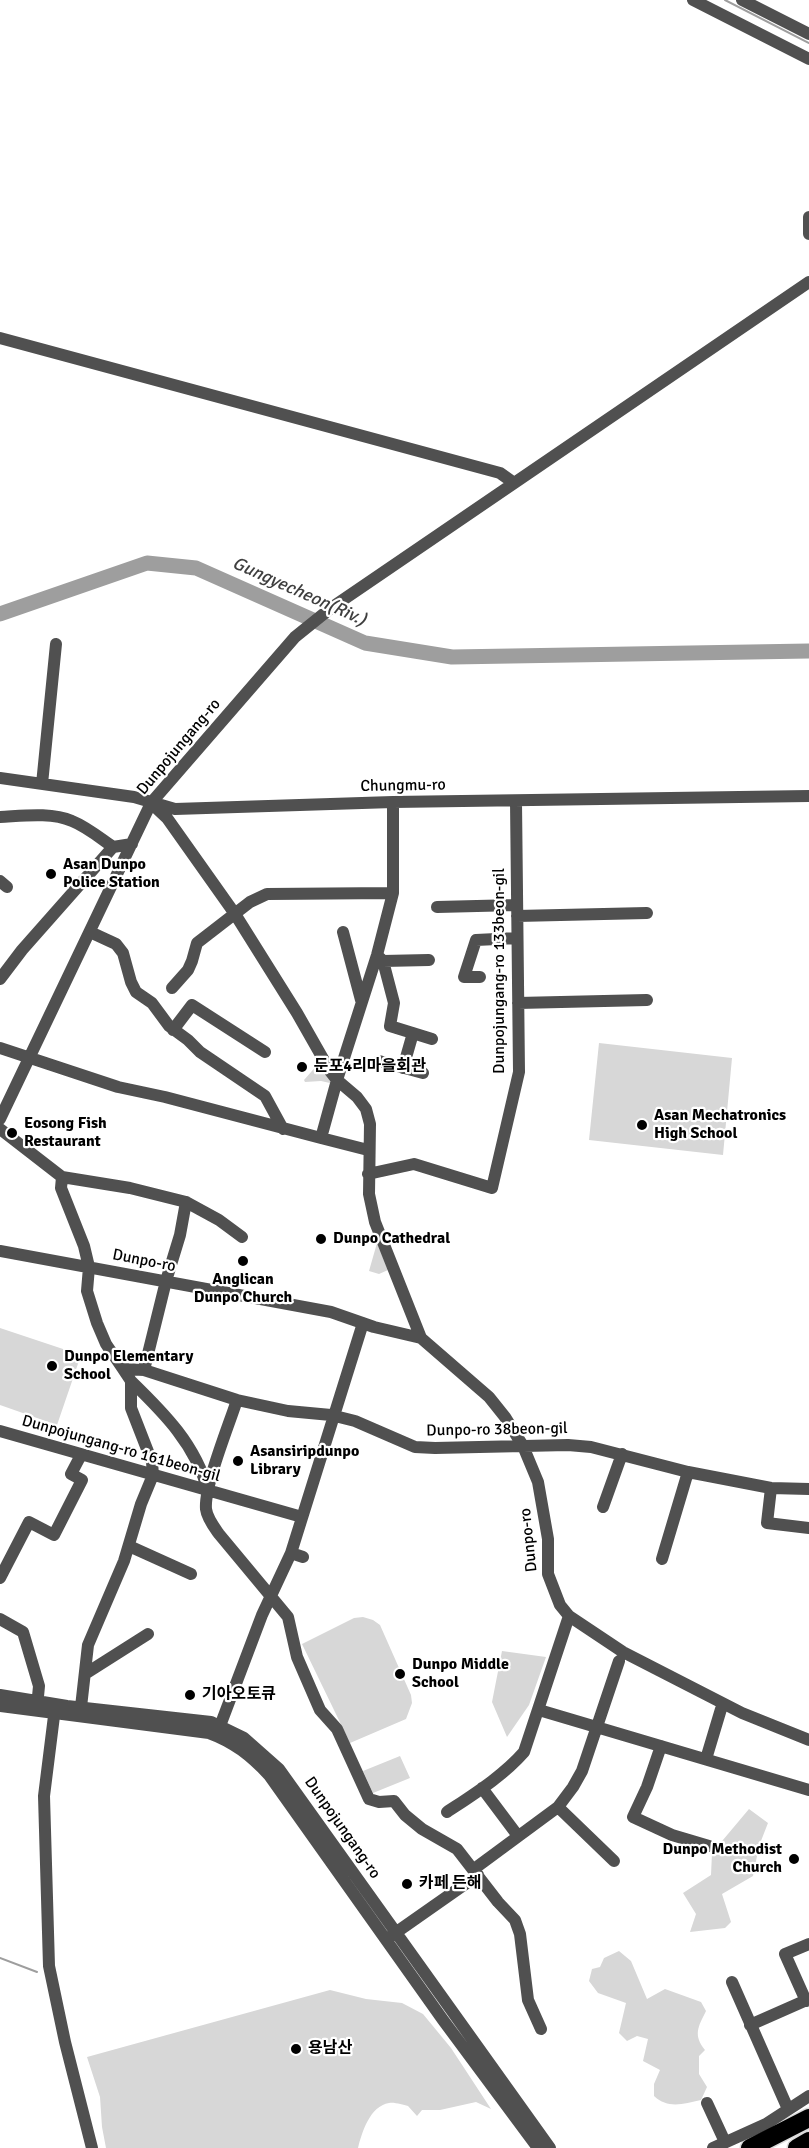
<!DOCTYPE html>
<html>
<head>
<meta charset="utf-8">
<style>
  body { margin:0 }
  canvas { display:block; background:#fff }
</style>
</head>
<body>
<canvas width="809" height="2148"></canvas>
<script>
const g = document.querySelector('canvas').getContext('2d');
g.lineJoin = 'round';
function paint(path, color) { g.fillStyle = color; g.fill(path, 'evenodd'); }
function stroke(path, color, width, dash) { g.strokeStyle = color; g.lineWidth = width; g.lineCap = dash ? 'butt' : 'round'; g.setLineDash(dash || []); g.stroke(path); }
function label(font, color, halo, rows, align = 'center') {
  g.font = font + ' Signika,"Noto Sans KR",sans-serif'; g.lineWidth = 4.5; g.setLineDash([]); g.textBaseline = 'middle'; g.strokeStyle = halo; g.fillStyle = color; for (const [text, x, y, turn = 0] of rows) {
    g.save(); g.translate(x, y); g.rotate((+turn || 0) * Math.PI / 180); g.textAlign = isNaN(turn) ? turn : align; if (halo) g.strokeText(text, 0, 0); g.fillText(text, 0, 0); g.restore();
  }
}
paint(new Path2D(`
  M 599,1043 L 732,1058 L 723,1155 L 589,1140 Z
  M 319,1063 L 331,1079 L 330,1083 L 321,1081 L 305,1082 L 304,1080 Z
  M 377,1243 L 388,1270 L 379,1274 L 369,1271 Z
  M 0,1328 L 81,1355 L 57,1425 L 0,1405 Z
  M 363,1617 L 373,1620 L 380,1625 L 411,1695 L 412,1703 L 406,1719 L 350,1743 L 302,1644 L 354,1618 Z
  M 502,1651 L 546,1657 L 529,1705 L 507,1737 L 492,1702 Z
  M 400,1756 L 410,1778 L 373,1793 L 363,1771 Z
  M 749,1809 L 768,1823 L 759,1846 L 753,1876 L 722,1894 L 731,1922 L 725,1928 L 690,1932 L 696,1914 L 683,1893 L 711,1875 L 712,1853 Z
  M 619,1951 L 631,1961 L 647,1999 L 665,1989 L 701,2002 L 706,2011 C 698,2027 693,2035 705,2050 L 699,2056 L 699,2074 L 707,2087 L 701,2100 C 683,2104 668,2109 654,2096 L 654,2084 L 660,2070 L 643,2061 L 648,2039 L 637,2036 L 627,2041 L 619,2033 L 626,2003 L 598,1993 L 589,1981 L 592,1969 L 600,1967 L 604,1958 Z
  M 330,1990 L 366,1999 L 402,2003 L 423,2014 L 451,2048 L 491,2109 L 476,2102 L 440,2110 L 422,2110 L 417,2116 L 408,2106 C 403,2105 395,2102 389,2103 C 370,2106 362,2132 358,2148 L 106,2148 L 102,2127 L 100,2097 L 87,2057 Z`), '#d7d7d7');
stroke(new Path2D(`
  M 725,0 L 809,43
  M 0,1958 L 37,1972`), '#9e9e9e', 2);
stroke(new Path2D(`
  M 0,614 L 147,563 L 196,568 L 365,643 L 452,657 L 809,651`), '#9e9e9e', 15);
const highway = new Path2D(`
  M 750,2148 L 809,2118
  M 797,2148 L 809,2141`);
stroke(highway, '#dbdbdb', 21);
stroke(new Path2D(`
  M 693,0 L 809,59
  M 742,0 L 809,34
  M 809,217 L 809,234
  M 0,338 L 500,473 L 514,483
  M 0,778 L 134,797 L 175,809 L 393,802 L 809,796
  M 42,784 L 56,644
  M 151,803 L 167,818 L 235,914 L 297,1013 L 330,1071 L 337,1080 L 357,1097 L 366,1109 L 370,1124 L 369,1194 L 375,1222 L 421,1338 L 489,1397 L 505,1417 L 523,1446 L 538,1482 L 548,1539 L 548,1574 L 560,1605 L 569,1616 L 623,1652 L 742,1713 L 809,1740
  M 0,817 C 22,816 51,812 72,821 C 87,827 100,838 113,847
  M 0,881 L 7,887
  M 437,907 L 517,905
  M 517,916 L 647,913
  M 90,932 L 116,944 L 123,953 L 131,982 L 136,992 L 152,1003 L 169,1026 L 188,1040 L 200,1052 L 265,1096 L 283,1129
  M 343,932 L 361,1000
  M 377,955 L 383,961 L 394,1003 L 390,1026 L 432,1039
  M 383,961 L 429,960
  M 480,977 L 464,977 L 476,940 L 517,938
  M 0,979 L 22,950 L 113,847 L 132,844
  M 172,988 L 188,970 L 192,961 L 197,943 L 250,902 L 267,894 L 393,893
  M 518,1003 L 647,1000
  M 173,1030 L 192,1005 L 265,1052
  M 0,1048 L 118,1087 L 165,1097 L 321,1138
  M 379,1061 L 423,1073
  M 403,1068 L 413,1033
  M 0,1119 L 151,803 L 295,637 L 331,608 L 809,282
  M 0,1129 L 62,1177 L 130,1188 L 186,1202 L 219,1220 L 242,1237
  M 368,1150 L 321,1138 L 337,1080 L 377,955 L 393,893 L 393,802
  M 368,1174 L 414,1164 L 492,1188 L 519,1072 L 516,802
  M 62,1177 L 61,1188 L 84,1246 L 89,1267 L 87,1291 L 97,1323 L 106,1344 L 123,1369 L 144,1370 L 237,1400 L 288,1411 L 331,1415 L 355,1421 L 415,1447 L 435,1448 L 568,1445 L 591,1447 L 688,1472 L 771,1488 L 809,1489
  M 0,1251 L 331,1312 L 374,1327 L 421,1338
  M 144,1370 L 166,1281 L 180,1235 L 186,1202
  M 131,1381 C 164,1413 196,1445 208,1491
  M 237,1400 C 229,1425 204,1486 206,1509 C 207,1518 214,1527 219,1534 L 288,1617 L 297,1657 L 320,1710 L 337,1729 L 369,1799 L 379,1802 L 394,1801 L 405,1815 L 422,1829 L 457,1849 L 498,1902 L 515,1920 L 520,1934 L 528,2000 L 541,2029
  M 0,1431 L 302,1517
  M 771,1488 L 767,1523 L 809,1528
  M 603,1507 L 622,1454
  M 129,1546 L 191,1574
  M 291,1553 L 303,1557
  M 662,1559 L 688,1472
  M 0,1578 L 29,1522 L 54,1535 L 82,1480 L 71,1474 L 81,1455
  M 0,1619 L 23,1632 L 39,1686 L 37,1707
  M 85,1674 L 148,1634
  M 0,1695 L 67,1706 L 211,1722 L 244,1738 L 279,1769 L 550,2148
  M 0,1706 L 209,1733 C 234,1742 251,1756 269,1775 L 443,2020 L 538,2148
  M 81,1707 L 88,1645 L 124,1561 L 141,1504 L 153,1475 L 152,1462 L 131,1408 L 131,1381 L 123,1369
  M 55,1708 L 44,1796 L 49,1966 L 65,2042 L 92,2148
  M 539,1710 L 809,1790
  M 220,1726 L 262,1615 L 291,1553 L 363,1323
  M 661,1746 L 647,1787 L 633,1817 L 672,1835 L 709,1846
  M 706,1759 L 721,1709
  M 482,1788 L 518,1836
  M 558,1807 L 614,1861
  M 447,1812 C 474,1794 503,1776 524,1752 L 569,1616
  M 474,1869 L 558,1807 L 573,1787 L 582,1771 L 619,1661
  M 391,1936 L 478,1875
  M 732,1982 L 788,2109
  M 806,2001 L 785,1954 L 809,1944
  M 750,2025 L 809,1999
  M 707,2103 L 725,2142
  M 713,2148 L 766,2124 L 809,2096`), '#505050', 12);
stroke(highway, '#000', 18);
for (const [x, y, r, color] of [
  [51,874,6,"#000"],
  [302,1067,6,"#000"],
  [642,1125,6,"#000"],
  [12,1133,6,"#000"],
  [321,1239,6,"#000"],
  [243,1261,6,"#000"],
  [52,1366,6,"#000"],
  [238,1461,6,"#000"],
  [400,1674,6,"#000"],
  [190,1695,6,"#000"],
  [794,1859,6,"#000"],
  [407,1884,6,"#000"],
  [296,2049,6,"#000"]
]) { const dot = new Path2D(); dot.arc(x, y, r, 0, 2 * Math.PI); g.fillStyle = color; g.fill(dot); stroke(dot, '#fff', 2); }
label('16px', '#000', '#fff', [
  ["Dunpojungang-ro",179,747,-50],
  ["Chungmu-ro",403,786,-1],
  ["Dunpojungang-ro 133beon-gil",500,971,-90],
  ["Dunpo-ro",144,1261,11],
  ["Dunpo-ro 38beon-gil",497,1430,-1],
  ["Dunpojungang-ro 161beon-gil",121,1449,16],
  ["Dunpo-ro",529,1540,-96],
  ["Dunpojungang-ro",342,1828,55]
]);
label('bold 16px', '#000', '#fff', [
  ["Asan Dunpo",63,865],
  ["Police Station",63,883],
  ["둔포4리마을회관",314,1067],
  ["Asan Mechatronics",654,1116],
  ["High School",654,1134],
  ["Eosong Fish",24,1124],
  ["Restaurant",24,1142],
  ["Dunpo Cathedral",333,1239],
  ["Anglican",243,1280,"center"],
  ["Dunpo Church",243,1298,"center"],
  ["Dunpo Elementary",64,1357],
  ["School",64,1375],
  ["Asansiripdunpo",250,1452],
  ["Library",250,1470],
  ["Dunpo Middle",412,1665],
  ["School",412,1683],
  ["기아오토큐",202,1695],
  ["Dunpo Methodist",782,1850,"right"],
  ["Church",782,1868,"right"],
  ["카페 든해",419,1884],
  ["용남산",308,2049]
], 'left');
label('italic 18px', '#3f3f3f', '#fff', [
  ["Gungyecheon(Riv.)",299,592,24]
]);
</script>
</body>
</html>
